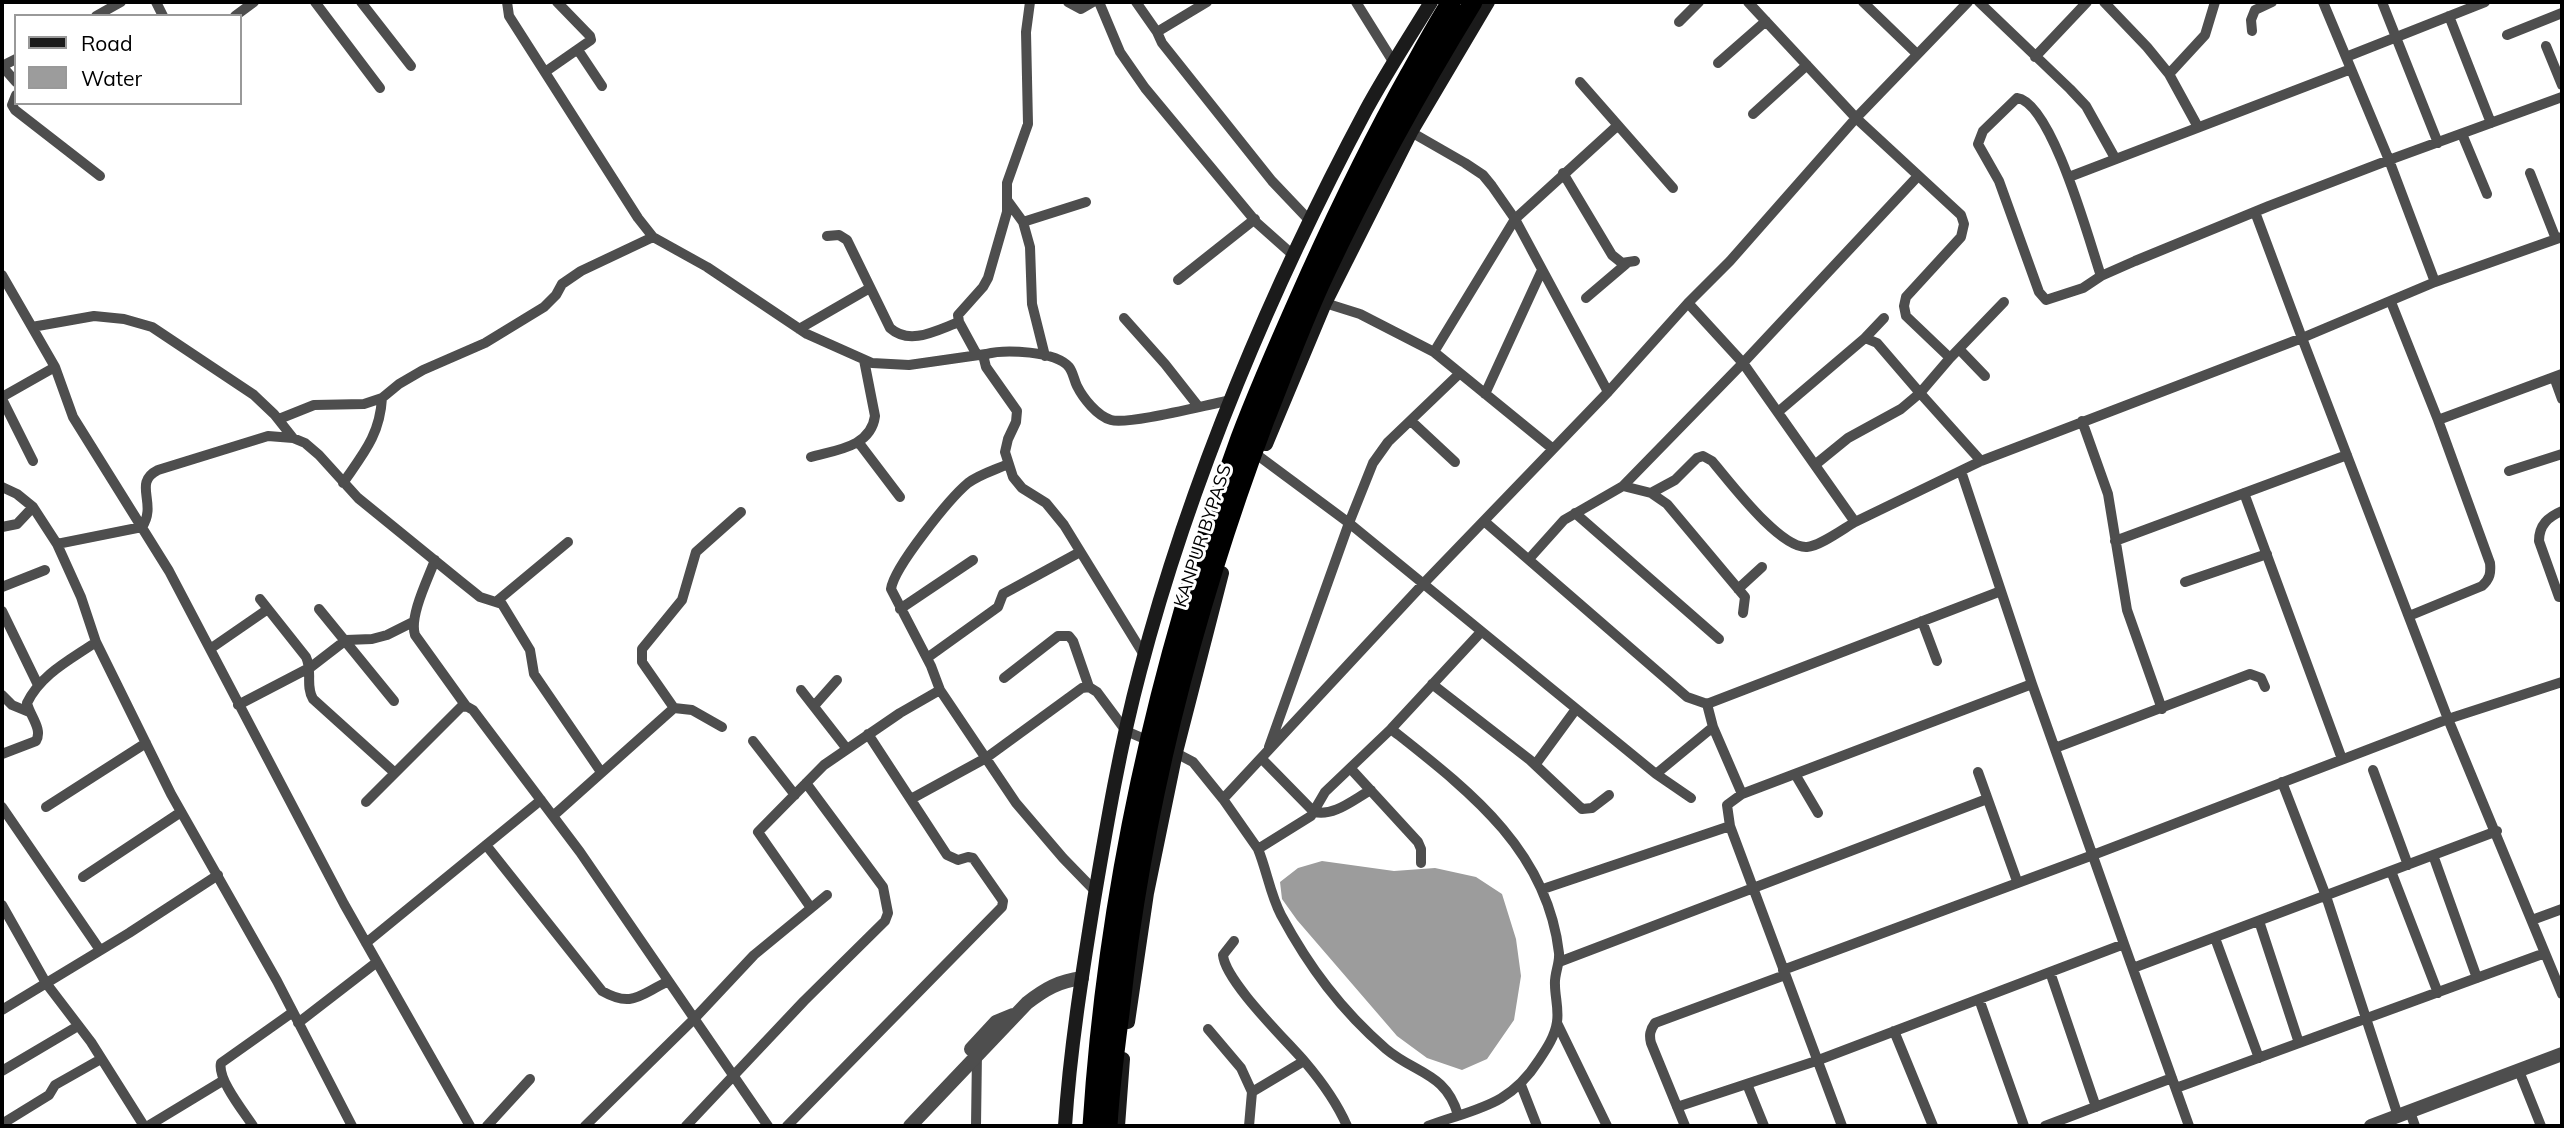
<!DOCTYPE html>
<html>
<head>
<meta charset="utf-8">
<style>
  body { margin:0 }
  #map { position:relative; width:2564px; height:1128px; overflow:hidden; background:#fff; font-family:Mulish,sans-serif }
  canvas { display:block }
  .frame { position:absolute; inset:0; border:4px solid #000; pointer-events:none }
  .legend { position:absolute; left:14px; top:14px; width:228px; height:91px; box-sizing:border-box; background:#fff; border:2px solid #999; margin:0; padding:9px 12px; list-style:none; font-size:21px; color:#000 }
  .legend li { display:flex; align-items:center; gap:14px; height:35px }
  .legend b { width:35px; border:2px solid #999 }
</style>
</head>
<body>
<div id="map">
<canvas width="2564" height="1128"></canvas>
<div class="frame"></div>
<ul class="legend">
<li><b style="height:9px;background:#1b1b1b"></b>Road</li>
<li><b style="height:19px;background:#9c9c9c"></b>Water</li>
</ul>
</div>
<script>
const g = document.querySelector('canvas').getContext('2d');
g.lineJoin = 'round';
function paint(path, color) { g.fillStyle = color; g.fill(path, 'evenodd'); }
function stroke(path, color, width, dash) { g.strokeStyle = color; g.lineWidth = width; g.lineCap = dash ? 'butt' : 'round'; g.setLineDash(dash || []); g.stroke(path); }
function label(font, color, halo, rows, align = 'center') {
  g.font = font + ' Mulish,sans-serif'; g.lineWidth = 6; g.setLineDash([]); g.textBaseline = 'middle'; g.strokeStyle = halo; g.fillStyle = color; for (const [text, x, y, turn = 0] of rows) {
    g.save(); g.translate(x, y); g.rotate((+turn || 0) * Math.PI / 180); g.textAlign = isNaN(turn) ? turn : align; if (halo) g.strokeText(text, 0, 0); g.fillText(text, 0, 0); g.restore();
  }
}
paint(new Path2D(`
  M 1322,861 L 1394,871 L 1435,868 L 1476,877 L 1502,894 L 1516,939 L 1521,976 L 1514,1020 L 1487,1059 L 1462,1070 L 1427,1058 L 1397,1036 L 1297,920 L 1282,899 L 1280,882 L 1298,868 Z`), '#9c9c9c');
stroke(new Path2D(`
  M 156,2 L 163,16
  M 315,2 L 380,88
  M 361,2 L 411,66
  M 507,2 L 509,16 L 638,218 L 653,237 L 707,267 L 807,334 L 872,363 L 909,365 L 986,354
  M 1068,2 L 1081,9 L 1093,2
  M 1099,2 L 1120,52 L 1145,88 L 1257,223 L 1293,255
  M 1136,2 L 1157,32
  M 1207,2 L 1157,32 L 1162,43 L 1272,181 L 1310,221
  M 1356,2 L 1394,63
  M 1748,2 L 1856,118 L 1961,215 L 1964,224 L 1961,237 L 1906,297 L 1904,306 L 1906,316 L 1950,358
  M 1863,2 L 1917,54
  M 1979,2 L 2070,89 L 2086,106 L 2115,158
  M 2104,2 L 2147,47 L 2169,74 L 2198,127
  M 2323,2 L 2389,160 L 2562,97
  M 2382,2 L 2438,143
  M 96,16 L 121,2
  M 235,16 L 254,2
  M 2449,16 L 2491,123
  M 1679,22 L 1699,2
  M 2252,31 L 2251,20 L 2255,10 L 2272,2
  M 2507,35 L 2562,13
  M 2546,46 L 2562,85
  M 578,50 L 602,86
  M 2035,57 L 2087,2
  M 2346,57 L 2485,2
  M 1718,63 L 1766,21
  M 2,66 L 16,82
  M 2,66 L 16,59
  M 545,72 L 591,40 L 590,36 L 557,2
  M 2169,74 L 2205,35 L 2215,2
  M 1580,82 L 1673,188
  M 16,95 L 12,105 L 15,110 L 100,176
  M 1753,114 L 1807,65
  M 1411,132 L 1465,163 L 1483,175 L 1492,186 L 1515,219 L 1608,392
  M 2462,134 L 2487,194
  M 1563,173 L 1612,255 L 1622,263 L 1635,261
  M 2530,173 L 2556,239
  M 2069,177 L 2351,69
  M 1007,200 L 1023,222 L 1030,247 L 1032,304 L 1045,356
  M 1023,222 L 1086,202
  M 827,236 L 839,235 L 847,240 L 890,328 C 910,346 937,330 959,322
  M 2562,237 L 2435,282 L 2302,338 L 2448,719 L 2562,994
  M 2,275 L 55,367 L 73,417 L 169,571 L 344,904 L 470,1126
  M 2101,276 C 2090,244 2052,102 2017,98 L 1983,131 L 1978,144 L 1999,181 L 2039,292 L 2046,300 L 2083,288 L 2101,276 L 2135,261 L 2269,206 L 2389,160 L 2435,282
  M 1178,280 L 1255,219
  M 1586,298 L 1626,264
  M 2391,302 L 2438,420 L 2490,563 C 2491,573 2490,579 2482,586 L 2409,616
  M 1325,303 L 1360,314 L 1434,352 L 1553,449
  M 1688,303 L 1743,363 L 1855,522 L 1981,461 L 2302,338 L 2255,212
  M 1124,318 L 1165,364 L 1198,406
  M 32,327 L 94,316 L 124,319 L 152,327 L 254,395 L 274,414 L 293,438
  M 799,329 L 870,288
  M 1865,338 L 1884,318
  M 1959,349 L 1985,376
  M 1434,352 L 1515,219 L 1617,126
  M 977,355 L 959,322 L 958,315 L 983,287 L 988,278 L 1007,212 L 1007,183 L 1028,124 L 1026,32 L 1030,2
  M 2554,377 L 2562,399
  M 1485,394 L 1542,270
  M 2,397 L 55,367
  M 2,399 L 33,461
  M 1778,412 L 1865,338 L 1877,343 L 1920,393 L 1901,409 L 1848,438 L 1816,464
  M 279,419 L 314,405 L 364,404 L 382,398 L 399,384 L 423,370 L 485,343 L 544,307 L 556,295 L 562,284 L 581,271 L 653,237
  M 2438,420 L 2562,374
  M 1411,421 L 1455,462
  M 2082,421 L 2108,494 L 2127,610 L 2162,709
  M 859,443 L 900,497
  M 811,457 C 836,450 871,447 875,416 L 864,360
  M 1260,457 L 1349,523 L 1656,774 L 1713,727 L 1742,794
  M 1981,461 L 1920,393 L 1950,358 L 2004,302
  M 1008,464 C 995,470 980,474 968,483 C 950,498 894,567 891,589 L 931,666 L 940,690 L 1016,803 L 1063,858 L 1096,892
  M 1961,471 L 2032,684 L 2124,944
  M 2509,471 L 2562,454
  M 343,483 C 363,454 380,435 382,398
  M 1623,486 L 1651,493 L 1667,504 L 1745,597 L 1743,613
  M 2,487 L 17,494 L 33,507 L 57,544 L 81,597 L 96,642 L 171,794 L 277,981 L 352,1126
  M 1651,493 L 1675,480 L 1697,458 L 1703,456 L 1712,461 C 1730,482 1780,549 1807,547 C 1820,546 1843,529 1855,522
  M 2244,493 L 2342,759
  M 1575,513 L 1719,639
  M 1484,521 L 1687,697 L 1707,704
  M 2,527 L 17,524 L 33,507
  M 2115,541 L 2347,455
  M 57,544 L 142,527 C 158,503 132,483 158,470 L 268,436 L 293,438 L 305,443 L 319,455 L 358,498 L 460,581 L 480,597 L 502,604 L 530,650 L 534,674 L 601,772
  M 1529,559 L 1564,520 L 1623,486 L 1743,363 L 1918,176
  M 435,560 C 428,579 409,616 415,635 L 466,706
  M 2185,582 L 2267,554
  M 2,587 L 45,570
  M 1738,589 L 1762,567
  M 2559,597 L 2539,541 C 2539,525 2548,517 2562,511
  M 260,599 L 306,657 C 313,672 305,685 313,699 L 395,773
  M 497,601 L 568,542
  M 319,609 L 394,701
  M 900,609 L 973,560
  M 2,611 L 38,685
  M 1922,621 L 1937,661
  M 210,649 L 268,609
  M 1144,655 L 1064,525 L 1046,503 L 1022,488 L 1013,477 L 1005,452 L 1008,439 L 1016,422 L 1017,411 L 986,367 L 984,359 L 986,354 C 1005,349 1056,351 1069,367 C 1073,372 1074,380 1077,386 C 1083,398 1097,416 1111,420 C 1129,425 1209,404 1232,400
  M 927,658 L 998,607 L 1003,594 L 1080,552
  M 1004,678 L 1058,636 L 1069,636 L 1073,641 L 1089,687
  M 1432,684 L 1530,760 L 1582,809 L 1592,808 L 1609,795
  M 801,690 L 847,749
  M 2,695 L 12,705 L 29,712
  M 238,705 L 311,667 L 346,640 L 372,639 L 387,635 L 413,622
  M 814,706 L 837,680
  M 674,708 L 642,662 L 642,649 L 682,600 L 696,552 L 741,512
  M 1713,727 L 1707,704 L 2001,591
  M 1391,729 C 1468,790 1547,849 1559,953 C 1560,964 1554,974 1555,985 C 1555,997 1559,1009 1557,1022 C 1555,1036 1547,1048 1539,1060 C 1509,1107 1476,1108 1428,1126
  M 753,741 L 795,795
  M 1269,747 L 1349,523 L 1373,463 L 1388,442 L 1460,373
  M 2055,748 L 2250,674 L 2261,678 L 2265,687
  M 1172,751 L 1193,762 L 1223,799 L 1424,583 L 1608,392 L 1688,303 L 1730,261 L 1856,118 L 1968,2
  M 2,754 L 36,741 C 43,729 30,716 27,703 C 41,674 70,660 96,642
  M 1261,758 L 1314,812 C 1334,817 1354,799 1371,790
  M 1535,765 L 1576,709
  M 1351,769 L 1418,842 L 1421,849 L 1421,863
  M 2373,770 L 2408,865
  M 1978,772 L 2017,881
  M 1656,774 L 1691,798
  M 1795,774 L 1818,813
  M 2282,782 L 2326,896 L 2398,1116
  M 911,799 L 986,758 L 1082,688 L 1089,687 L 1097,692 L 1126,731 L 1154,743
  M 1223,799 L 1258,849 L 1311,816 L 1325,792 L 1391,729 L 1481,632
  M 366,802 L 461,707 L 466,706 L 473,710 L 580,852 L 768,1126
  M 2,807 L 100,950
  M 46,807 L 146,743
  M 553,816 L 674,708 L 692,710 L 722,727
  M 486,845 L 602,991 C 632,1008 639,995 667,982
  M 1258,849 C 1267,871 1270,894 1281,915 C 1309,967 1341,1010 1386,1049 C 1416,1074 1446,1073 1458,1115
  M 2433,855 L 2477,978
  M 2391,871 L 2438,993
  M 83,877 L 181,812
  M 1543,889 L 1730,826
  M 2,905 L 46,983 L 91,1042 L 144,1126
  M 811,908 L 758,832 L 824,765 L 900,713 L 940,690
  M 2532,920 L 2562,909
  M 2259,921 L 2299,1043
  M 2215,938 L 2259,1058
  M 1234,941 L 1223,955 C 1225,981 1286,1040 1305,1062 C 1322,1082 1337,1103 1347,1126
  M 366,943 L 541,800
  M 1559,962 L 1987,799
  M 2133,968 L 2497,831
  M 1783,970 L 2093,855 L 2448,719 L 2562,682
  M 2050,972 L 2096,1107
  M 1979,999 L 2024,1126
  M 2,1010 L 129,933 L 218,875
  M 298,1023 L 377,962
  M 1557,1023 L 1607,1126
  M 1208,1029 L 1241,1068 L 1252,1092
  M 1894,1031 L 1933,1126
  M 2,1071 L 78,1026
  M 2519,1071 L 2541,1126
  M 1747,1084 L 1764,1126
  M 1521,1085 L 1537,1126
  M 2176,1088 L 2545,953
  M 1677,1107 L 1816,1061 L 2124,944 L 2189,1126
  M 2410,1112 L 2415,1126
  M 2,1124 L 49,1095 L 55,1085 L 101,1059
  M 148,1126 L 224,1080
  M 253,1126 C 244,1112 217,1079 221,1063 L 293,1012
  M 487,1126 L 530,1079
  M 585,1126 L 693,1020 L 754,955 L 827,895
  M 686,1126 L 804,1001 L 885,921 L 888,913 L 883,887 L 806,783
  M 787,1126 L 1002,907 L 1003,901 L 973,858 L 968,857 L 958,860 L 947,855 L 868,734
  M 976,1126 L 977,1052
  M 1249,1126 L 1252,1092 L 1304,1061
  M 1685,1126 L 1651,1043 C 1649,1035 1650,1030 1655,1023 L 1785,975
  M 1842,1126 L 1730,826 L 1727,805 L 1742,794 L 2032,684
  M 2045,1126 L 2172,1078`), '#4e4e4e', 10);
stroke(new Path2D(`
  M 971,1049 L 996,1022 L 1013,1015
  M 910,1126 L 1027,1003 C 1045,989 1059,981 1082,978
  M 2371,1126 L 2562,1054`), '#4e4e4e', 14);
stroke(new Path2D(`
  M 1266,444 L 1325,303 L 1411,132 L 1488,2
  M 1128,1022 L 1147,893 L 1176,752 L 1222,573
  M 1065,1126 C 1070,1050 1082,975 1094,900 C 1107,823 1120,746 1140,671 C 1190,480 1273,284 1366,110 C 1386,73 1409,38 1431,2
  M 1118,1126 L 1123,1059`), '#1b1b1b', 14);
stroke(new Path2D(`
  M 1092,1126 C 1107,891 1159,659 1240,438 C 1261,382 1286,327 1310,273 C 1341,205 1373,139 1409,75 C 1423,50 1436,25 1451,2
  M 1108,1126 C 1110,1088 1115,1051 1120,1013 C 1142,810 1193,611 1265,420 C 1284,372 1302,323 1324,276 C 1368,182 1419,90 1473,2`), '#000', 19);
label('18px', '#000', '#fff', [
  ["KANPUR BYPASS",1203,536,-72]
]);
</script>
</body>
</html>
